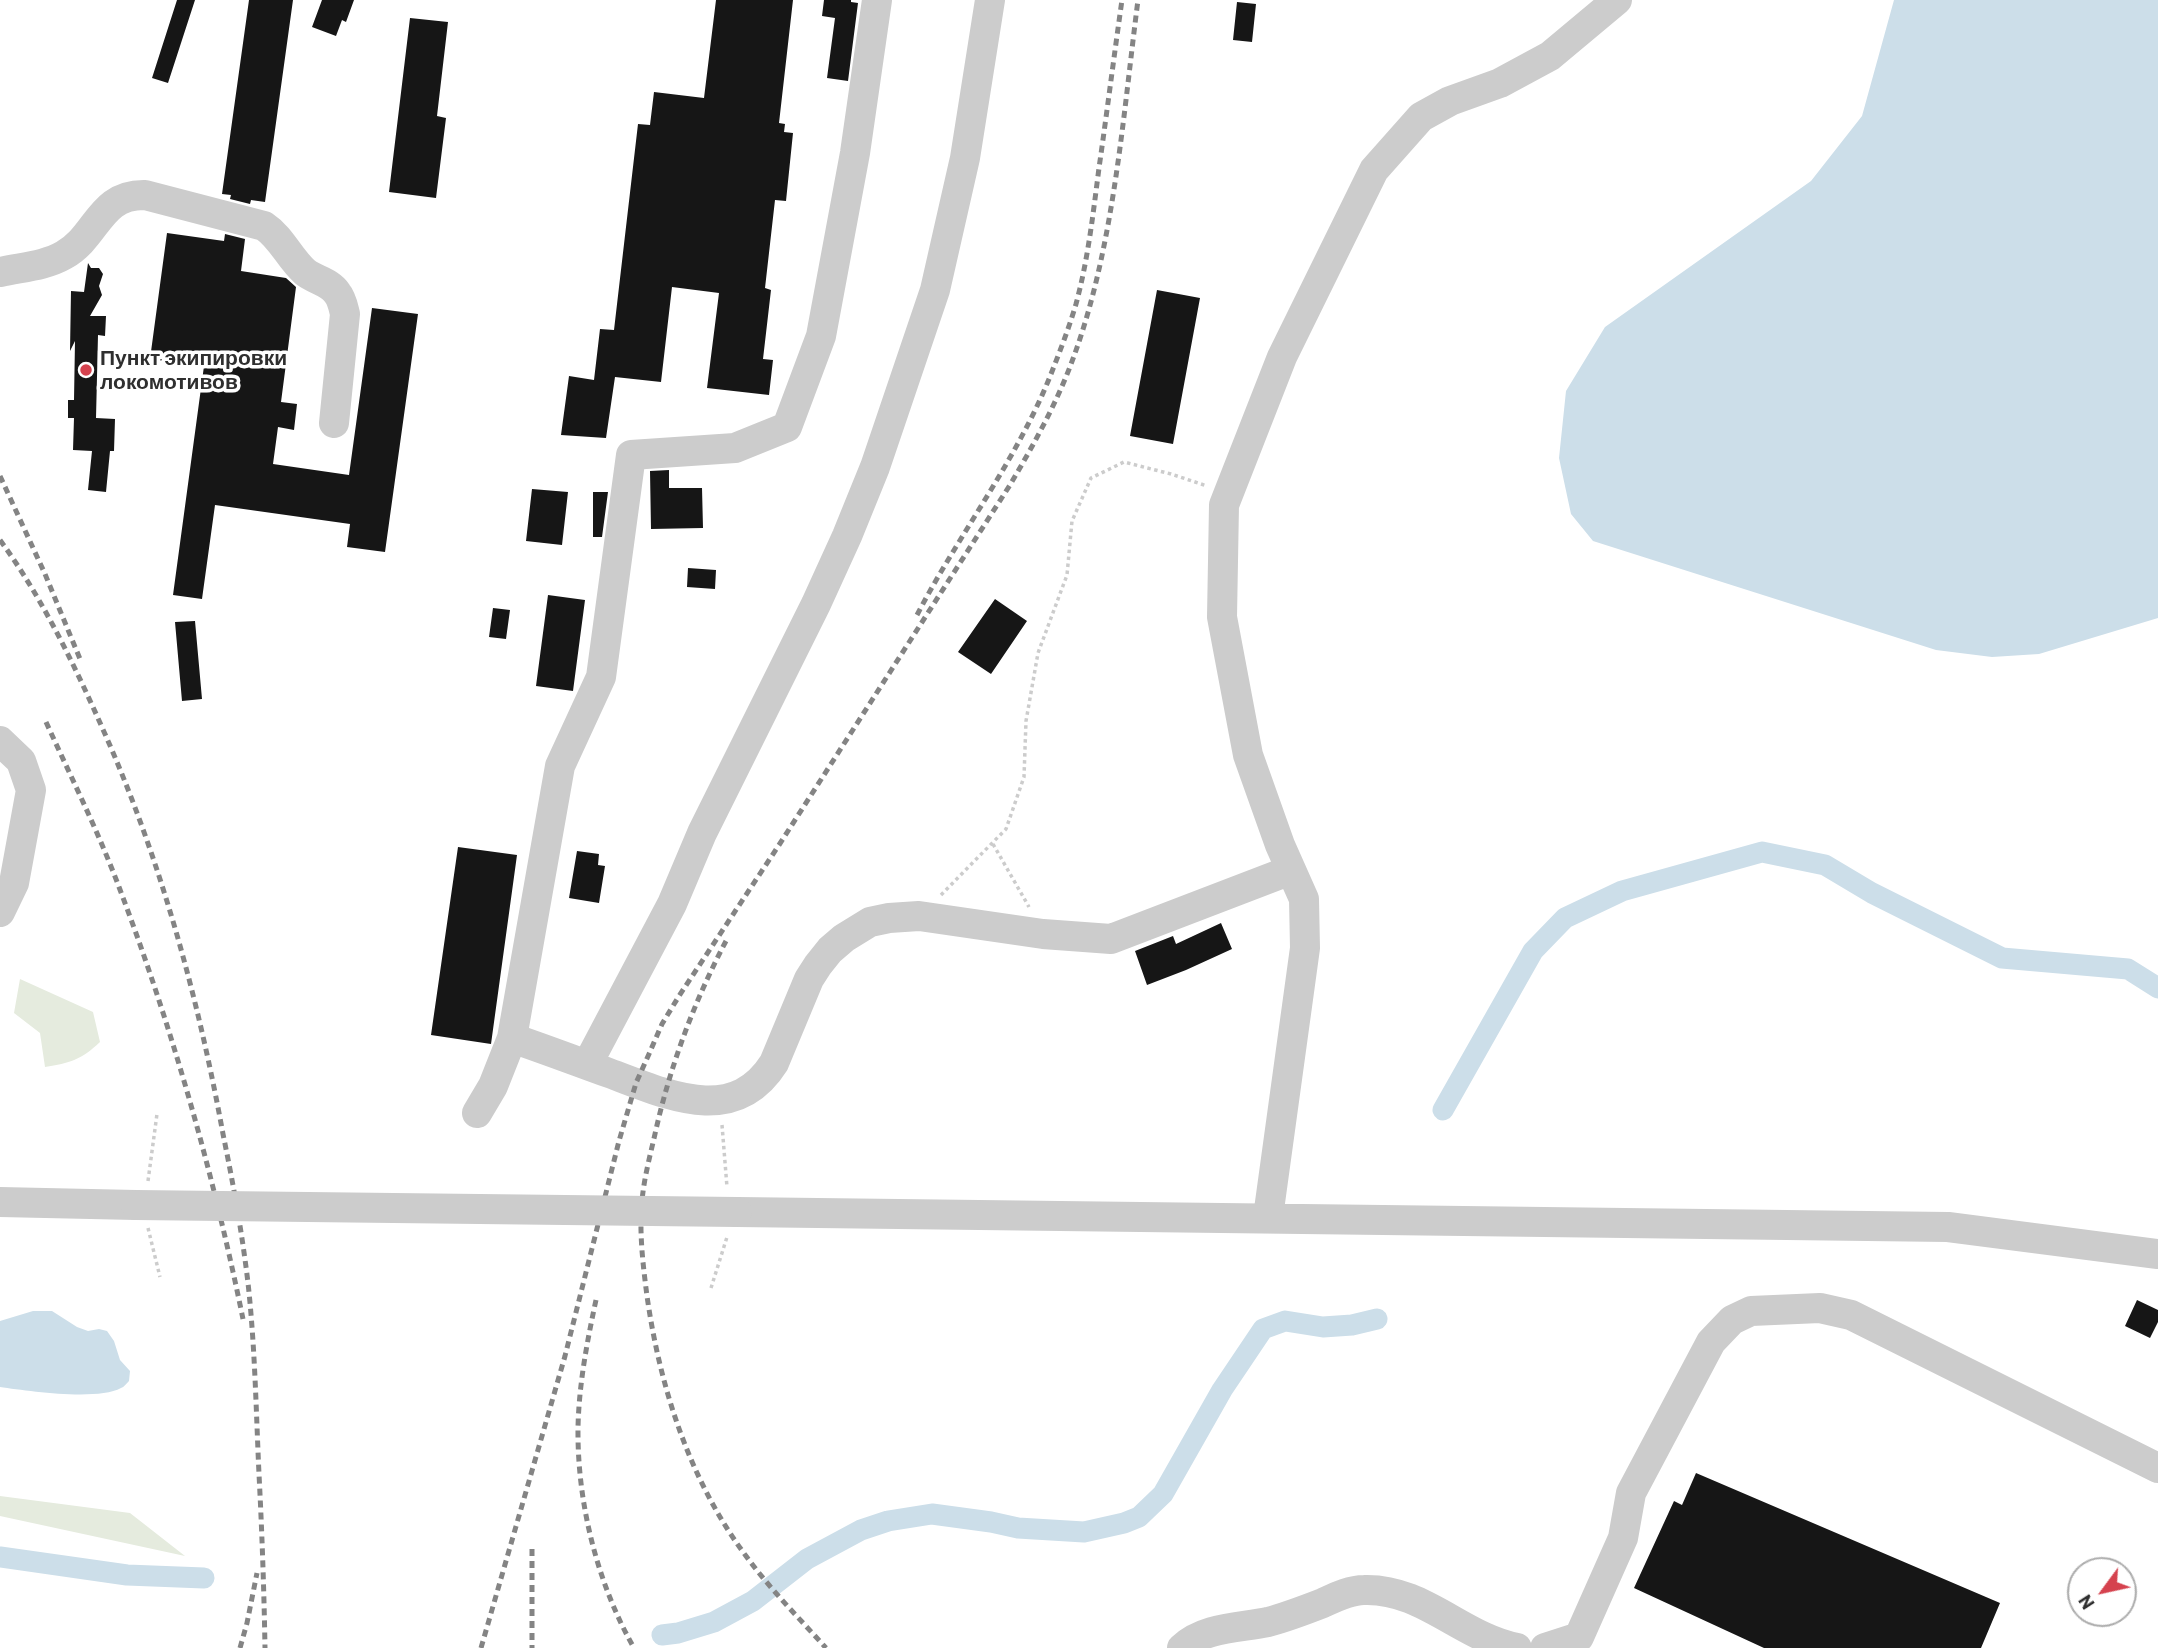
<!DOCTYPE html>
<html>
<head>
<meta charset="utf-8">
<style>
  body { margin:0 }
  #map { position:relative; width:2158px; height:1648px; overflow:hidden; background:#fff; font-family:Barlow,sans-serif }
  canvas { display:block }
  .north { position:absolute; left:2067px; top:1557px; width:70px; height:70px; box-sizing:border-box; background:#fff; border:2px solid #acacac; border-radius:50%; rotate:237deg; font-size:19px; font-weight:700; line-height:28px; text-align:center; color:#2f2f2f }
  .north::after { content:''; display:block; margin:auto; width:24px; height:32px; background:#d5424e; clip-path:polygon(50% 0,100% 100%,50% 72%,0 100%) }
</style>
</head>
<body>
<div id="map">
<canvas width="2158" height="1648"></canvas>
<div class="north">N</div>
</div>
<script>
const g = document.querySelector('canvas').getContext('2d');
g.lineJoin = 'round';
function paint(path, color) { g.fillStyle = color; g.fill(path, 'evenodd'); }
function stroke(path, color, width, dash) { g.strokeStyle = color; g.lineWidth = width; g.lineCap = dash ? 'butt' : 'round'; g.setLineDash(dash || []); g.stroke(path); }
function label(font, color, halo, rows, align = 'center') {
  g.font = font + ' Barlow,sans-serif'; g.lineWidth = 7; g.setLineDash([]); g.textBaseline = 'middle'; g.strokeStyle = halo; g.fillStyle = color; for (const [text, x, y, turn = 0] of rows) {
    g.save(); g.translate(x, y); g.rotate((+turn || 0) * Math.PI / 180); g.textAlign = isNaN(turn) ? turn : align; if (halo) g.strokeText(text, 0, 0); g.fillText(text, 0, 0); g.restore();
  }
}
paint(new Path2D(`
  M 20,979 L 93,1012 L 100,1042 C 81,1060 70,1063 45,1067 L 40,1033 L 14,1013 Z
  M 0,1496 L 130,1513 L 185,1556 L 0,1516 Z`), '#e5ebde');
paint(new Path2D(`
  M 1894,0 L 2158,0 L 2158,618 L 2039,654 L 1992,657 L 1936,650 L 1593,541 L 1571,514 L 1559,458 L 1566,391 L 1605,327 L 1811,181 L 1862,116 Z
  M 33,1311 L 52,1311 L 77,1327 L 88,1331 L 99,1329 L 107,1331 L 114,1341 L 120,1360 L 130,1371 L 129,1381 C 126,1384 124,1387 121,1388 C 97,1401 28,1391 0,1387 L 0,1321 Z`), '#ccdee9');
stroke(new Path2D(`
  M 1443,1110 L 1533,951 L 1565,918 L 1622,891 L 1762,852 L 1825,865 L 1872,893 L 2002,958 L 2128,969 L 2158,988
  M 0,1557 L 127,1575 L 204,1578
  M 662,1635 L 678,1633 L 714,1622 L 753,1601 L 807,1559 L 861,1530 L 888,1521 L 932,1514 L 991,1522 L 1018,1528 L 1084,1532 L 1124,1523 L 1139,1517 L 1163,1494 L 1222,1390 L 1263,1329 L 1285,1321 L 1323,1327 L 1352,1325 L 1377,1319`), '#ccdee9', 21);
paint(new Path2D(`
  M 177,0 L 195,0 L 168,83 L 152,78 Z
  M 249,0 L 293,0 L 265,202 L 251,200 L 250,204 L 230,199 L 231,195 L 222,194 Z
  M 322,0 L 354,0 L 346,22 L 342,20 L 336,36 L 312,27 Z
  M 716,0 L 793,0 L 779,123 L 785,124 L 784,132 L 793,133 L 786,201 L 775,200 L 765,288 L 771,290 L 763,359 L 773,360 L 769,395 L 707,388 L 719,293 L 672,287 L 661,382 L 615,377 L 606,438 L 561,435 L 569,376 L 594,380 L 600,329 L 614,330 L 638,124 L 650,125 L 654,92 L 704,98 Z
  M 824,0 L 851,0 L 851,2 L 858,3 L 848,81 L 827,78 L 835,18 L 822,16 Z
  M 1237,2 L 1256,4 L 1252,42 L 1233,40 Z
  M 410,18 L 448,22 L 437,116 L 446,118 L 436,198 L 389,192 Z
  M 167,233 L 224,241 L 225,234 L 245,239 L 241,271 L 286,278 L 296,287 L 281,402 L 297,404 L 294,430 L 278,427 L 273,464 L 349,475 L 372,308 L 418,314 L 385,552 L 347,547 L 350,524 L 215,505 L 202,599 L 173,595 L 204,366 L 150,359 Z
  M 88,263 L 91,268 L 99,268 L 103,274 L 99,286 L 102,295 L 90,316 L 106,316 L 105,336 L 98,335 L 96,418 L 115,419 L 114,451 L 110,451 L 106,492 L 88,490 L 92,451 L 73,450 L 74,418 L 68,418 L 68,400 L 74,400 L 75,341 L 70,351 L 71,291 L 84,292 Z
  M 1157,290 L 1200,298 L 1173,444 L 1130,436 Z
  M 669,470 L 669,488 L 702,488 L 703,528 L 651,529 L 650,471 Z
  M 532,489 L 568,492 L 562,545 L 526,541 Z
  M 593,492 L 608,492 L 602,537 L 593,537 Z
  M 688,568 L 716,570 L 715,589 L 687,587 Z
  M 548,595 L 585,600 L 573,691 L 536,686 Z
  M 995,599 L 1027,621 L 991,674 L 958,652 Z
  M 493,608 L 510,610 L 506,639 L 489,637 Z
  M 195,621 L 202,699 L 182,701 L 175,622 Z
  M 458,847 L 517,855 L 491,1044 L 431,1035 Z
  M 577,851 L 599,854 L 598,865 L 605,866 L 599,903 L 569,898 Z
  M 1221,923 L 1232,949 L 1186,970 L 1147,985 L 1135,951 L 1173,936 L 1176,944 Z
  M 2137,1300 L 2158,1310 L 2158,1322 L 2150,1338 L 2125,1326 Z
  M 1696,1473 L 2000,1603 L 1981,1648 L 1764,1648 L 1634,1588 L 1674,1501 L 1682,1505 Z`), '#161616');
stroke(new Path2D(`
  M 993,844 L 1029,907
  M 941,895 L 1006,829 L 1024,777 L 1026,721 L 1038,653 L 1067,575 L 1072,521 L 1091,478 L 1124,462 L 1171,474 L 1207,486
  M 722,1125 L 727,1187
  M 148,1181 L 157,1114
  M 148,1228 L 160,1277
  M 711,1288 L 727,1237`), '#ccc', 3.5, [3.5, 3.5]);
stroke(new Path2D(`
  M 0,272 C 22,267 45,266 64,255 C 98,236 99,194 145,195 L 264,226 C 282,238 289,258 305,272 C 315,280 330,282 337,293 C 342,299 343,306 345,314 L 334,423
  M 0,741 L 21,761 L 31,790 L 14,883 L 0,912
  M 512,1038 C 544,1049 576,1061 609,1073 C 664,1093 733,1128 774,1063 L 809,979 L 818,965 L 830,950 L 844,938 L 870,922 L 889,918 L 919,916 L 1043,934 L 1111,939 L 1291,870
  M 587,1065 L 672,904 L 702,833 L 816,604 L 847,536 L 875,467 L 935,290 L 965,158 L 990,0
  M 477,1113 L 493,1086 L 512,1038 L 560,766 L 601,677 L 631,455 L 735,448 L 787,427 L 821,336 L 855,153 L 877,0
  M 0,1202 L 136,1205
  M 737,1212 L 1948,1227 L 2158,1254
  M 1268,1217 L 1305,948 L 1304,899 L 1280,845 L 1248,755 L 1222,617 L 1224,505 L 1282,357 L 1374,170 L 1421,117 L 1450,101 L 1500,83 L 1550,56 L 1617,0
  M 1182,1648 C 1204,1627 1239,1628 1268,1622 C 1287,1617 1305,1610 1323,1603 C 1336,1597 1350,1590 1364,1590 C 1423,1588 1461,1637 1517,1648
  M 1545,1648 L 1579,1637 L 1623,1538 L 1631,1493 L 1711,1342 L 1732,1320 L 1751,1311 L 1820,1308 L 1851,1315 L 2158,1468`), '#ccc', 30);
stroke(new Path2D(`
  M 0,476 L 45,574 L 80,659
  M 0,540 C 43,599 75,666 105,734 C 161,861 198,997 223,1134 C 233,1183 242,1232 248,1283 C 255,1346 256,1410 259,1474 C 262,1532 264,1590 265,1648
  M 917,615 C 959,534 1017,460 1051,374 C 1060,351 1069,328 1076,304 C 1088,260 1093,214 1099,168 C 1107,112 1114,56 1122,0
  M 46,722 C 71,777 98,831 119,887 C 172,1027 213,1172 243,1319
  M 726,941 C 694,1002 670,1066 655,1134 C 650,1156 644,1178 642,1201 C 639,1233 643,1265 647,1296 C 660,1388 690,1481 746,1556 C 770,1589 799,1618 826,1648
  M 596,1300 C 587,1342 579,1384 578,1427 C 577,1502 597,1583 634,1648
  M 532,1549 L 532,1648
  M 240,1648 L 247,1623 L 257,1573
  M 481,1648 L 565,1356 L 619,1141 L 636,1083 L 649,1054 L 662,1024 L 679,996 L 779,845 L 1010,485 C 1034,444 1058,401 1074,356 C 1114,246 1123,116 1138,0`), '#848484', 5, [7, 5]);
stroke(new Path2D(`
  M 136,1205 L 737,1212`), '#ccc', 30);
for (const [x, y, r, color] of [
  [86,370,7,"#d5424e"]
]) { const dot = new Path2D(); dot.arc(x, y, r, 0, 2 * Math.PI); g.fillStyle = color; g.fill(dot); stroke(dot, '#fff', 2.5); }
label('bold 21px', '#2f2f2f', '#fff', [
  ["Пункт экипировки",100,358],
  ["локомотивов",100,382]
], 'left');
</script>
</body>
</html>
